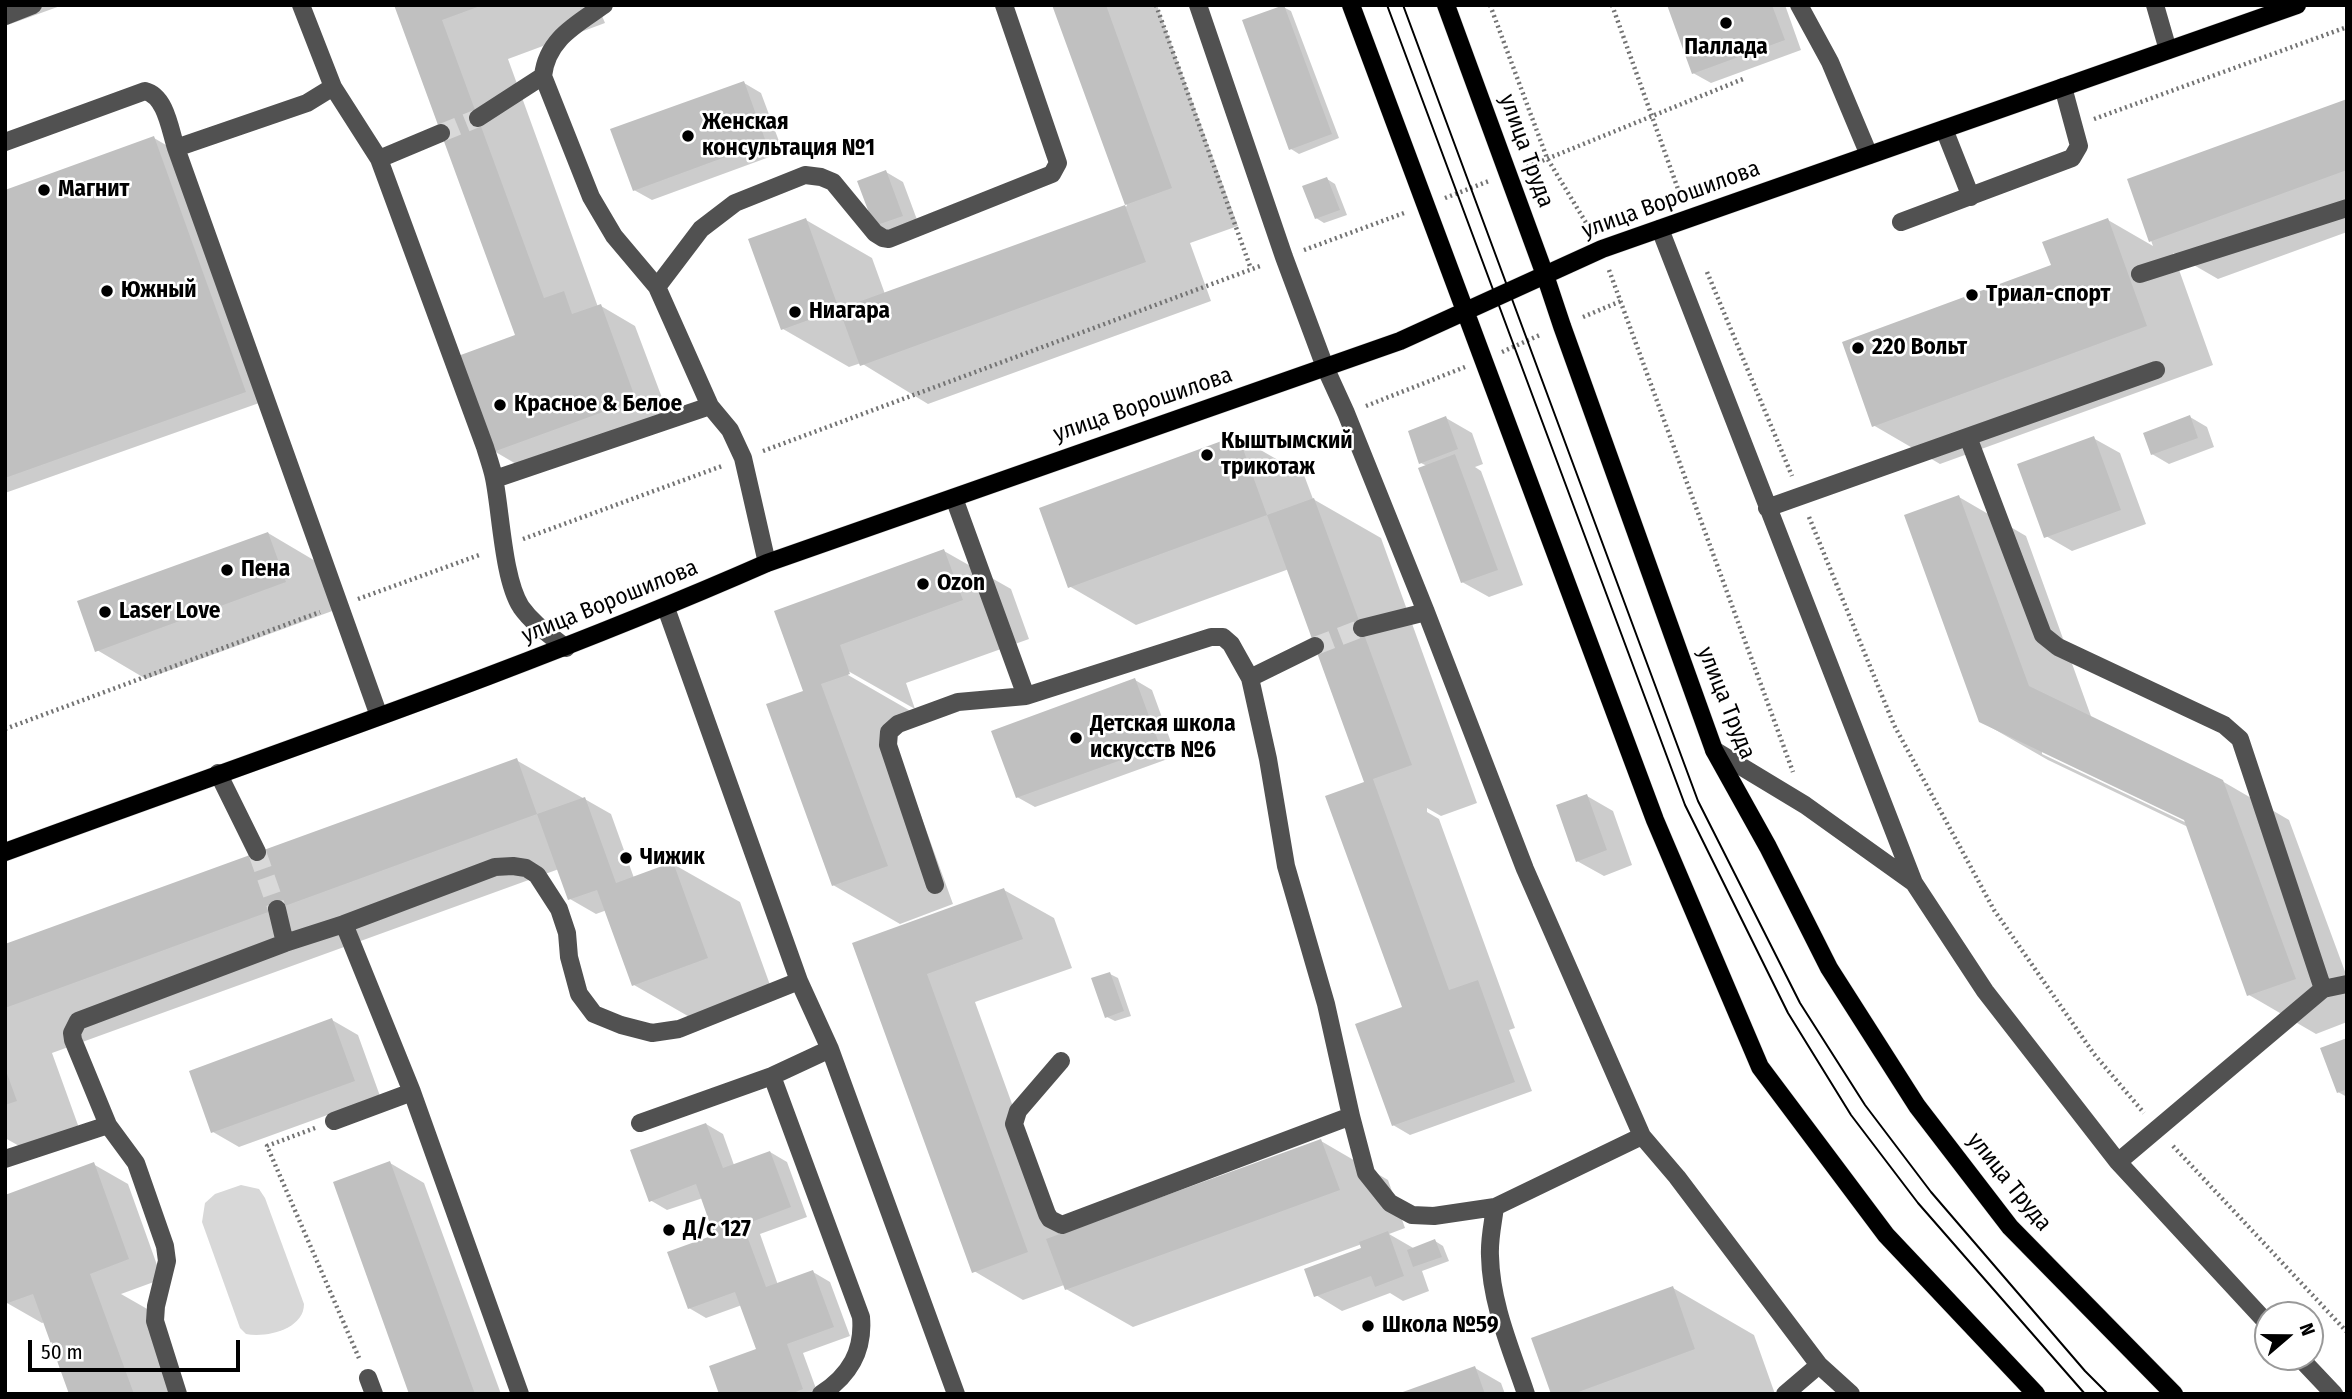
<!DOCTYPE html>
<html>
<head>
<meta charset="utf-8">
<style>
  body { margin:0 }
  #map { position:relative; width:2352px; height:1399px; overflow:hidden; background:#fff; font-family:"Fira Sans Condensed",sans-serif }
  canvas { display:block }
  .frame { position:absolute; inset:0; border:7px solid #000; pointer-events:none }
  .north { position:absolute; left:2254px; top:1301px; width:70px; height:70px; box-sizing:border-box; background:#fff; border:2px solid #999; border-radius:50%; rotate:70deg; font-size:19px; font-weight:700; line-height:28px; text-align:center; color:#000 }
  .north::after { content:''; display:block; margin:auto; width:24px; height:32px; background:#000; clip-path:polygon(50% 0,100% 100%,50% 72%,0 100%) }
  .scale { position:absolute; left:28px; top:1340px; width:212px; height:32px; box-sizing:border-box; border:4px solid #000; border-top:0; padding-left:9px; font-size:21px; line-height:24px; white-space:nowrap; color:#000; -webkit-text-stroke:5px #fff; paint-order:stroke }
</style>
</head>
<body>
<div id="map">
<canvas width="2352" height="1399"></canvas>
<div class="frame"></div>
<div class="north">N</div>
<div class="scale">50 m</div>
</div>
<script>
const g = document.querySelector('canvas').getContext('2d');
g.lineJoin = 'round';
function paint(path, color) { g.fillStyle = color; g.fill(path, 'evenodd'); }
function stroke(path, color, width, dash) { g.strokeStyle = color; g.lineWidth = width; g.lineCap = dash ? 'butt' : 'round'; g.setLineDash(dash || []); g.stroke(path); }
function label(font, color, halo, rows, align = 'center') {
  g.font = font + ' "Fira Sans Condensed",sans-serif'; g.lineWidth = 5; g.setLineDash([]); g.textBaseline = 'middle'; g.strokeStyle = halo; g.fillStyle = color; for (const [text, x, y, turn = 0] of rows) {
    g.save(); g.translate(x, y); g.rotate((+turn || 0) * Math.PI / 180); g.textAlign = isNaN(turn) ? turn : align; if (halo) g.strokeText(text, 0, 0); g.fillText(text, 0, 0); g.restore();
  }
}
paint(new Path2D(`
  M 241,1185 L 259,1189 L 265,1198 L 304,1304 C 304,1329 267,1338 246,1334 L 240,1328 L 202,1222 L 205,1203 L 215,1194 Z`), '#d8d8d8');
paint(new Path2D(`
  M 5,5 L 63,5 L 5,26 Z
  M 396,5 L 617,5 L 600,11 L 605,23 L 508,59 L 598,307 L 601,306 L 635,326 L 670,419 L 528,471 L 494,451 L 517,336 Z
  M 1054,5 L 1157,5 L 1238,226 L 1190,243 L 1211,301 L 928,404 L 861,363 L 849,367 L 783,329 L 806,220 L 872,258 L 885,294 L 1127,206 Z
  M 1669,5 L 1785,5 L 1801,50 L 1711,83 L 1693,73 Z
  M 1283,7 L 1291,11 L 1339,138 L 1299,154 L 1291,149 Z
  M 744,83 L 761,93 L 783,152 L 652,200 L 634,190 Z
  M 2347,101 L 2347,232 L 2218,279 L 2173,253 L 2213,365 L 1940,464 L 1873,425 L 2108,220 L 2153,246 L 2129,180 Z
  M 154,138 L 171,148 L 262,402 L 5,493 L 5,191 Z
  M 886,172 L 903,182 L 919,225 L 893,235 L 875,225 Z
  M 1327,179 L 1335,184 L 1347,215 L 1324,223 L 1316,218 Z
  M 2190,417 L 2207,427 L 2214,447 L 2169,464 L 2152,454 Z
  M 1446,418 L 1472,433 L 1483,464 L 1475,467 L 1481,471 L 1523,585 L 1489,597 L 1462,582 L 1427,466 L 1421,463 Z
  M 1238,437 L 1304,475 L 1313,499 L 1381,538 L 1477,803 L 1441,816 L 1427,808 L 1427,812 L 1439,819 L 1515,1028 L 1509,1030 L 1532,1091 L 1410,1135 L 1393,1125 L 1404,1008 L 1366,783 L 1289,569 L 1136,625 L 1069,586 Z
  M 2093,438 L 2120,453 L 2146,524 L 2072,551 L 2046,536 Z
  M 1959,497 L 2026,536 L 2092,719 L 2222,781 L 2289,820 L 2347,977 L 2347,1022 L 2316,1034 L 2249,995 L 2188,827 L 2048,760 L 1980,721 ZM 2042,750 L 2192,822 L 2191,825 L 2042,754 Z
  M 268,533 L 317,562 L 335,610 L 146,679 L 97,650 Z
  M 944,551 L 1011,589 L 1029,639 L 906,683 L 915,709 L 848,671 L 848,675 L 914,713 L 887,722 L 953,904 L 900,924 L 833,885 L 805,692 L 776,612 Z
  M 1135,680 L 1152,690 L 1176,756 L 1035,807 L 1017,797 Z
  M 516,760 L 611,814 L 634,878 L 673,864 L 740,902 L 774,996 L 700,1023 L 634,985 L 607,910 L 596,914 L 570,899 L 559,869 L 52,1053 L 83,1139 L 37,1156 L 5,1138 L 5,946 Z
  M 1587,796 L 1613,811 L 1632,865 L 1604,876 L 1577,861 Z
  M 1004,890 L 1054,918 L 1072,968 L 975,1002 L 1060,1236 L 1321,1141 L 1388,1180 L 1405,1228 L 1389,1234 L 1415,1249 L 1435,1241 L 1443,1246 L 1449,1261 L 1422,1271 L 1429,1291 L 1403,1301 L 1390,1293 L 1342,1311 L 1316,1295 L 1363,1249 L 1362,1244 L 1133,1327 L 1066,1289 L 1064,1285 L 1023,1300 L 974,1271 L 855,944 Z
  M 1110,974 L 1118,978 L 1131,1016 L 1115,1021 L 1107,1017 Z
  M 332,1020 L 358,1035 L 380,1096 L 239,1147 L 213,1132 Z
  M 2347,1040 L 2347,1097 L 2338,1092 Z
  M 706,1124 L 723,1134 L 734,1165 L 770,1152 L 787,1162 L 807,1217 L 760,1234 L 778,1285 L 813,1272 L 830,1282 L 850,1336 L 803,1353 L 818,1394 L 720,1394 L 758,1350 L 742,1305 L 706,1318 L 689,1308 L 717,1236 L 703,1198 L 667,1210 L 650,1200 Z
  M 390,1163 L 424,1183 L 501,1394 L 411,1394 Z
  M 93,1164 L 128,1184 L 162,1279 L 121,1294 L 156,1314 L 185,1394 L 71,1394 L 45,1322 L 42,1323 L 7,1303 Z
  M 1673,1288 L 1754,1335 L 1775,1394 L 1553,1394 Z
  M 1475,1368 L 1501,1383 L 1505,1394 L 1405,1394 Z`), '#0003');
paint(new Path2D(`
  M 394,5 L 483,5 L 442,20 L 544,298 L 564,291 L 572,314 L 601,304 L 636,400 L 493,452 L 458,356 L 515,335 Z
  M 1052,5 L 1106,5 L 1172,188 L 1125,205 Z
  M 1284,5 L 1332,134 L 1289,150 L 1242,20 Z
  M 1667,5 L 1772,5 L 1785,40 L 1692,74 Z
  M 744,81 L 766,142 L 633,191 L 610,129 Z
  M 2347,99 L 2347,170 L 2149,242 L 2127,179 Z
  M 154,136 L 246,392 L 5,478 L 5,190 Z
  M 886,170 L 903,216 L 874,226 L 857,181 Z
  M 1327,177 L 1340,210 L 1315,219 L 1302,186 Z
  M 1125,205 L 1146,262 L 860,366 L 839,309 Z
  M 806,218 L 839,309 L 781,330 L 748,239 Z
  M 2108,218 L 2147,326 L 1872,427 L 1842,342 L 2051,265 L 2042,242 Z
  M 2190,415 L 2198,438 L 2151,455 L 2143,433 Z
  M 1446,416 L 1458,449 L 1419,464 L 1408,431 Z
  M 1238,435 L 1267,515 L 1068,588 L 1039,508 Z
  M 2094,436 L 2121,510 L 2044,538 L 2017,464 Z
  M 1455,454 L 1498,570 L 1461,583 L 1418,468 Z
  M 1959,495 L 2029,686 L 2223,780 L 2296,979 L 2247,996 L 2184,820 L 1979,722 L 1904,515 Z
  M 1314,498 L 1412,765 L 1373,779 L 1449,990 L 1478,980 L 1515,1082 L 1392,1126 L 1355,1024 L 1402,1007 L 1325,796 L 1364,782 L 1267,515 Z
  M 268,532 L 286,582 L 95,652 L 77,601 Z
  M 944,549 L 963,600 L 840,645 L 850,674 L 821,684 L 888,866 L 832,886 L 766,704 L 803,691 L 774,611 Z
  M 1135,678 L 1160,746 L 1016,798 L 991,731 Z
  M 517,758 L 537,814 L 5,1008 L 5,944 Z
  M 1587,794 L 1607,850 L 1576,862 L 1556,805 Z
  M 585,797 L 616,883 L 673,862 L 708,958 L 632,986 L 597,890 L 568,900 L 537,814 Z
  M 1004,888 L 1023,939 L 927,974 L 1028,1252 L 972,1273 L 852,943 Z
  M 1110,972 L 1124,1011 L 1105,1018 L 1091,978 Z
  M 332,1018 L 355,1081 L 211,1133 L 189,1071 Z
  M 2347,1038 L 2347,1089 L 2337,1093 L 2320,1048 Z
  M 5,1068 L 17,1101 L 5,1105 Z
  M 706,1123 L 723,1168 L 770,1151 L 791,1207 L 743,1225 L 766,1287 L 813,1270 L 834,1327 L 787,1344 L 803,1389 L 791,1394 L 719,1394 L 709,1366 L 756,1349 L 735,1292 L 688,1309 L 667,1252 L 714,1235 L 696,1184 L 649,1202 L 630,1150 Z
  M 1321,1139 L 1340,1190 L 1065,1290 L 1046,1239 Z
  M 390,1161 L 475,1394 L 409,1394 L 333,1182 Z
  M 94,1162 L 129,1259 L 90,1274 L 134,1394 L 69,1394 L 33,1294 L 5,1304 L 5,1195 Z
  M 1388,1231 L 1404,1276 L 1375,1287 L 1371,1276 L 1314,1297 L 1304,1269 L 1361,1248 L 1359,1242 Z
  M 1435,1239 L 1442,1257 L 1413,1267 L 1407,1250 Z
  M 1673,1286 L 1695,1349 L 1573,1394 L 1551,1394 L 1531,1338 Z
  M 1475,1366 L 1485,1394 L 1400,1394 L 1400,1393 Z`), '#c0c0c0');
stroke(new Path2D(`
  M 441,133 L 478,118
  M 1315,646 L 1362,628
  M 257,852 L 277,909`), '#d9d9d9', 18, [18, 9]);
const major = new Path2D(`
  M 1351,5 L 1655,820 L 1760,1067 L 1886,1235 L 2036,1394
  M 1446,5 L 1545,275 L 1562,326 L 1714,750 L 1768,847 L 1829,968 L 1917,1106 L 2010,1227 L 2174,1394
  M 5,852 C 260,758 519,672 767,563 L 1400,341 L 1602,249 L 2297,5`);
stroke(major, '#dbdbdb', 19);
stroke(new Path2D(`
  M 1156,5 L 1251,269
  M 1490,5 L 1547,158 L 1591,231
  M 1612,5 L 1678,189
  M 2094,119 L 2347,27
  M 1527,167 L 1743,79
  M 1445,198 L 1489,181
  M 1304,250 L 1404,213
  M 1609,270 L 1793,772
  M 1707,272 L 1792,476
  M 1583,317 L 1621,301
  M 1502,352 L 1542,334
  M 1366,406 L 1465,367
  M 763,451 L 1263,265
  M 1809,517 L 1894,725 L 1994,910 L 2094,1054 L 2144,1113
  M 523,539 L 722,466
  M 358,599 L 482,554
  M 5,729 L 320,612
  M 315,1128 L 267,1146 L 359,1358
  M 2173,1146 L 2347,1332`), '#737373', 4.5, [2, 3.5]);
stroke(new Path2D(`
  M 301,5 L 333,87 L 307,103 L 176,148 L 379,716
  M 604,5 C 576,25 547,39 543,76 L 591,197 L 614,236 L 657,287 L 710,406 L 730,430 L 743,458 L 767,563
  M 1198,5 L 1284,257 L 1325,367 L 1346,413 L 1426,612 L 1525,869 L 1642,1136 L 1677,1177 L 1819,1365 L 1851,1394
  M 1799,5 L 1830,62 L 1869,155
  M 2155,5 L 2168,50
  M 5,16 L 33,5
  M 333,87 L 379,159 L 441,133
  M 478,118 L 543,76
  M 1944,129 L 1971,197
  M 5,142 L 145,91 C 166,96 170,130 176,148
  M 379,159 L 485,447 C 488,457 492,468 494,478 C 501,512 503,579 521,607 C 533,624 550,635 566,648
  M 1901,222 L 2072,158 L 2079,146 L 2063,87
  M 1660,229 L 1914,883 L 1985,991 L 2118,1162 L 2268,1324
  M 2140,274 L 2347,208
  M 657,287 L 701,229 L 735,203 L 805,175 L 821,177 L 833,182 L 875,233 L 883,238 L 889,239 L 1052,174 L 1058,163 L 1056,157 L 1004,5
  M 1968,437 L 2043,635 L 2058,647 L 2224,725 L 2240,739 L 2323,989 L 2347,984
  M 495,479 L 710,406
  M 1767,508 L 2156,370
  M 1362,628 L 1426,612
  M 1250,678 L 1315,646
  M 1026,696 L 1211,637 L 1223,637 L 1231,644 L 1250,678 L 1268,759 L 1286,866 L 1326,1004 L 1351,1116 L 1366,1173 L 1390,1203 L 1412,1215 L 1434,1216 L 1495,1207 L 1642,1136
  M 1714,750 L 1805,805 L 1914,883
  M 218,773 L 257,852
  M 935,885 L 888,745 L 889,732 L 898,724 L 958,702 L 1026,696 L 954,498
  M 277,909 L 285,943
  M 344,924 L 495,867 L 513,866 L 526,868 L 537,875 L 559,909 L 567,933 L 569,957 L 579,994 L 594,1014 L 621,1025 L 652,1033 L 679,1029 L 799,981 L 666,608
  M 799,981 L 830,1049 L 956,1394
  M 1061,1061 L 1018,1111 L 1014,1124 L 1047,1214 L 1050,1219 L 1062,1225 L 1351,1116
  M 772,1076 L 861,1317 C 864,1351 850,1375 821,1394
  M 334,1121 L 412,1092
  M 640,1123 L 772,1076 L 830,1049
  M 108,1125 L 73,1040 L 72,1033 L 78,1021 L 285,943 L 344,924 L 412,1092 L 520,1394
  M 5,1159 L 108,1125 L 136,1163 L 165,1246 L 167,1261 L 156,1306 L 155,1321 L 178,1394
  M 2118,1162 L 2323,989
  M 1495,1207 C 1493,1223 1489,1240 1490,1256 C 1491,1304 1511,1349 1526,1394
  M 2299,1357 L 2334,1394
  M 368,1378 L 374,1394
  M 1785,1394 L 1819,1365`), '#515151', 18);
stroke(major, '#000', 18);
stroke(new Path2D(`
  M 1387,5 L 1685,805 L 1788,1013 L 1851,1115 L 1918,1203 L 2085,1394
  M 1403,5 L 1698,801 L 1800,1003 L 1865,1105 L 1931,1192 L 2085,1371 L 2108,1394`), '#000', 2);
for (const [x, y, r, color] of [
  [1726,23,7,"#000"],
  [688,136,7,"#000"],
  [44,190,7,"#000"],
  [107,291,7,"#000"],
  [1972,295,7,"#000"],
  [795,312,7,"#000"],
  [1858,348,7,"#000"],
  [500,405,7,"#000"],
  [1207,455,7,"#000"],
  [227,570,7,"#000"],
  [923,584,7,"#000"],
  [105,612,7,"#000"],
  [1076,738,7,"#000"],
  [626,858,7,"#000"],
  [669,1230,7,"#000"],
  [1368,1326,7,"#000"]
]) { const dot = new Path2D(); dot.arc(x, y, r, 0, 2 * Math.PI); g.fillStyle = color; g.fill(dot); stroke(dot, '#fff', 2.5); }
label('bold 23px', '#000', '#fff', [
  ["Паллада",1726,48,"center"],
  ["Женская",702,123],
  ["консультация №1",702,149],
  ["Магнит",58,190],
  ["Южный",121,291],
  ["Триал-спорт",1986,295],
  ["Ниагара",809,312],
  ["220 Вольт",1872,348],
  ["Красное & Белое",514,405],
  ["Кыштымский",1221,442],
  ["трикотаж",1221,468],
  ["Пена",241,570],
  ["Ozon",937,584],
  ["Laser Love",119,612],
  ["Детская школа",1090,725],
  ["искусств №6",1090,751],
  ["Чижик",640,858],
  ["Д/с 127",683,1230],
  ["Школа №59",1382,1326]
], 'left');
label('23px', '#000', '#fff', [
  ["улица Труда",1526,151,70],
  ["улица Ворошилова",1671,200,-20],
  ["улица Ворошилова",1143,405,-19],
  ["улица Ворошилова",610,602,-22],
  ["улица Труда",1726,703,68],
  ["улица Труда",2009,1182,51]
]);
</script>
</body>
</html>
